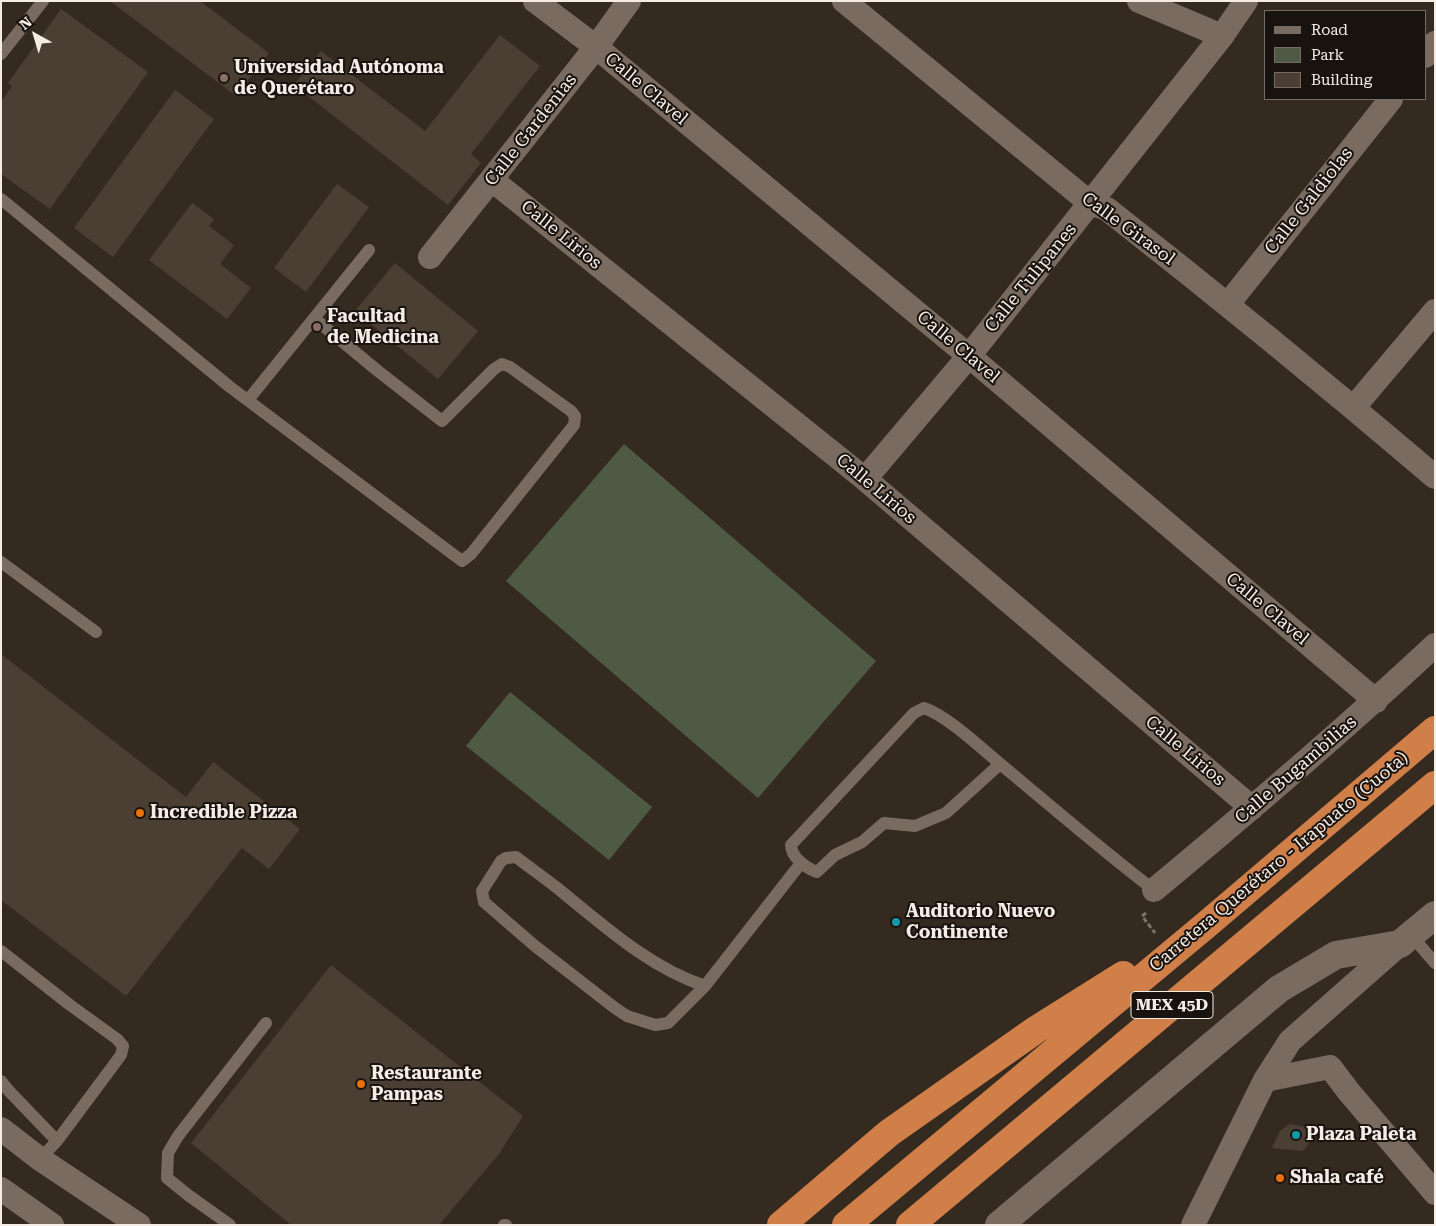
<!DOCTYPE html>
<html>
<head>
<meta charset="utf-8">
<style>
  body { margin:0 }
  #map { position:relative; width:1436px; height:1226px; overflow:hidden; background:#352a1f; font-family:"Roboto Serif",serif }
  canvas { display:block }
  .frame { position:absolute; inset:0; border:2px solid #f4ece5; pointer-events:none }
  .legend { position:absolute; left:1264px; top:10px; width:162px; height:90px; box-sizing:border-box; background:#19130f; border:1px solid #716a65; margin:0; padding:6px 9px; list-style:none; font-size:15px; color:#f4ece5 }
  .legend li { display:flex; align-items:center; gap:10px; height:25px }
  .legend b { width:25px; border:1px solid #716a65 }
  .north { position:absolute; left:10px; top:10px; width:50px; height:50px; -webkit-text-stroke:4px #19130f; paint-order:stroke; rotate:321deg; font-size:14px; font-weight:700; line-height:20px; text-align:center; color:#f4ece5 }
  .north::after { content:''; display:block; margin:auto; width:18px; height:22px; background:#f4ece5; clip-path:polygon(50% 0,100% 100%,50% 72%,0 100%) }
</style>
</head>
<body>
<div id="map">
<canvas width="1436" height="1226"></canvas>
<div class="frame"></div>
<ul class="legend">
<li><b style="height:6px;background:#796b5f"></b>Road</li>
<li><b style="height:14px;background:#4f5a45"></b>Park</li>
<li><b style="height:14px;background:#4b3f34"></b>Building</li>
</ul>
<div class="north">N</div>
</div>
<script>
const g = document.querySelector('canvas').getContext('2d');
g.lineJoin = 'round';
function paint(path, color) { g.fillStyle = color; g.fill(path, 'evenodd'); }
function stroke(path, color, width, dash) { g.strokeStyle = color; g.lineWidth = width; g.lineCap = dash ? 'butt' : 'round'; g.setLineDash(dash || []); g.stroke(path); }
function label(font, color, halo, rows, align = 'center') {
  g.font = font + ' "Roboto Serif",serif'; g.lineWidth = 4; g.setLineDash([]); g.textBaseline = 'middle'; g.strokeStyle = halo; g.fillStyle = color; for (const [text, x, y, turn = 0] of rows) {
    g.save(); g.translate(x, y); g.rotate((+turn || 0) * Math.PI / 180); g.textAlign = isNaN(turn) ? turn : align; if (halo) g.strokeText(text, 0, 0); g.fillText(text, 0, 0); g.restore();
  }
}
paint(new Path2D(`
  M 624,444 L 876,661 L 758,798 L 506,581 Z
  M 510,692 L 652,807 L 609,860 L 466,746 Z`), '#4f5a45');
paint(new Path2D(`
  M 110,1 L 200,1 L 269,53 L 236,96 Z
  M 61,9 L 148,72 L 50,209 L 1,174 L 1,102 L 12,86 L 8,83 Z
  M 500,35 L 540,66 L 471,154 L 481,163 L 448,205 L 294,85 L 321,51 L 425,131 Z
  M 175,90 L 214,119 L 113,257 L 74,228 Z
  M 337,184 L 369,207 L 306,292 L 274,268 Z
  M 192,203 L 214,219 L 209,226 L 234,245 L 220,264 L 251,288 L 227,319 L 149,260 Z
  M 395,263 L 478,331 L 438,379 L 355,311 Z
  M 1,654 L 186,797 L 213,762 L 300,829 L 269,869 L 242,848 L 126,996 L 1,900 Z
  M 331,965 L 523,1116 L 499,1154 L 439,1225 L 291,1225 L 191,1143 Z
  M 1290,1124 L 1301,1126 L 1315,1132 L 1306,1148 L 1302,1151 L 1272,1148 L 1280,1131 Z`), '#4b3f34');
stroke(new Path2D(`
  M 1146,913 L 1142,916 L 1155,933`), '#7b7167', 3, [5, 2.5]);
stroke(new Path2D(`
  M 1,54 L 43,1
  M 1,199 L 230,387 L 462,561 L 471,554 L 574,425 L 575,416 L 571,411 L 510,367 L 502,364 L 494,369 L 442,421 L 378,371 L 315,319
  M 248,400 L 369,250
  M 1,562 L 96,632
  M 1000,764 L 946,813 L 915,826 L 884,823 L 862,842 L 835,855 L 817,872 C 806,868 791,857 791,845 L 914,713 L 924,708 C 948,716 983,750 1004,767 C 1053,808 1103,851 1154,890
  M 1411,935 L 1435,963
  M 1,951 L 70,1005 L 117,1039 L 123,1046 L 121,1055 L 57,1141 L 40,1159
  M 705,986 C 648,967 602,924 556,887 C 543,877 529,867 516,857 L 506,858 L 501,861 L 482,891 L 484,902 L 535,946 L 615,1008 L 627,1016 L 655,1025 L 668,1023 L 705,986 L 801,863
  M 1,1081 L 9,1091 L 57,1141
  M 230,1225 L 188,1195 L 167,1178 L 168,1153 L 178,1136 L 266,1023
  M 504,1225 L 506,1225`), '#796b5f', 12);
stroke(new Path2D(`
  M 535,1 L 596,47 L 969,356 L 1376,701
  M 844,1 L 1090,203 L 1107,209 C 1218,296 1327,385 1435,477
  M 1139,1 L 1222,36
  M 1425,56 L 1435,43
  M 492,180 L 865,479 L 1252,808
  M 430,257 L 596,47 L 629,1
  M 1228,304 L 1391,99
  M 1354,407 L 1435,311
  M 865,479 L 969,356 L 1222,36 L 1246,1
  M 1154,890 C 1249,811 1344,730 1435,645
  M 1265,1080 L 1330,1067 L 1349,1092 L 1435,1193
  M 1,1129 L 40,1159 L 139,1225
  M 1,1189 L 52,1225
  M 1193,1225 L 1265,1080 L 1290,1041 L 1400,944`), '#796b5f', 24);
stroke(new Path2D(`
  M 999,1225 L 1279,989 L 1336,955 L 1400,944 L 1435,915`), '#796b5f', 28);
stroke(new Path2D(`
  M 781,1225 L 889,1133 L 1037,1029 L 1123,975
  M 846,1225 L 1206,925 L 1435,730
  M 910,1225 L 1435,785`), '#d17f49', 28);
for (const [x, y, r, color] of [
  [224,78,5,"#8d6e63"],
  [317,327,5,"#8d6e63"],
  [140,813,5,"#e8710a"],
  [896,922,5,"#0f9aa8"],
  [361,1084,5,"#e8710a"],
  [1296,1135,5,"#0f9aa8"],
  [1280,1178,5,"#e8710a"]
]) { const dot = new Path2D(); dot.arc(x, y, r, 0, 2 * Math.PI); g.fillStyle = color; g.fill(dot); stroke(dot, '#19130f', 2); }
for (const [x, y, w] of [
  [1172,1005,82]
]) { const box = new Path2D(); box.roundRect(x - w / 2, y - 13.5, w, 27, 4); g.fillStyle = '#19130f'; g.fill(box); stroke(box, '#f4ece5', 1); }
label('bold 16px', '#f4ece5', null, [
  ["MEX 45D",1172,1005]
]);
label('bold 18px', '#f4ece5', '#19130f', [
  ["Universidad Autónoma",234,68],
  ["de Querétaro",234,89],
  ["Facultad",327,317],
  ["de Medicina",327,338],
  ["Incredible Pizza",150,813],
  ["Auditorio Nuevo",906,912],
  ["Continente",906,933],
  ["Restaurante",371,1074],
  ["Pampas",371,1095],
  ["Plaza Paleta",1306,1135],
  ["Shala café",1290,1178]
], 'left');
label('18px', '#f4ece5', '#19130f', [
  ["Calle Clavel",646,89,40],
  ["Calle Gardenias",531,130,-52],
  ["Calle Galdiolas",1309,201,-52],
  ["Calle Girasol",1128,229,36],
  ["Calle Lirios",561,235,39],
  ["Calle Tulipanes",1031,278,-51],
  ["Calle Clavel",958,347,40],
  ["Calle Lirios",876,489,40],
  ["Calle Clavel",1267,609,40],
  ["Calle Lirios",1185,751,40],
  ["Calle Bugambilias",1296,770,-41],
  ["Carretera Querétaro - Irapuato (Cuota)",1279,862,-40]
]);
</script>
</body>
</html>
